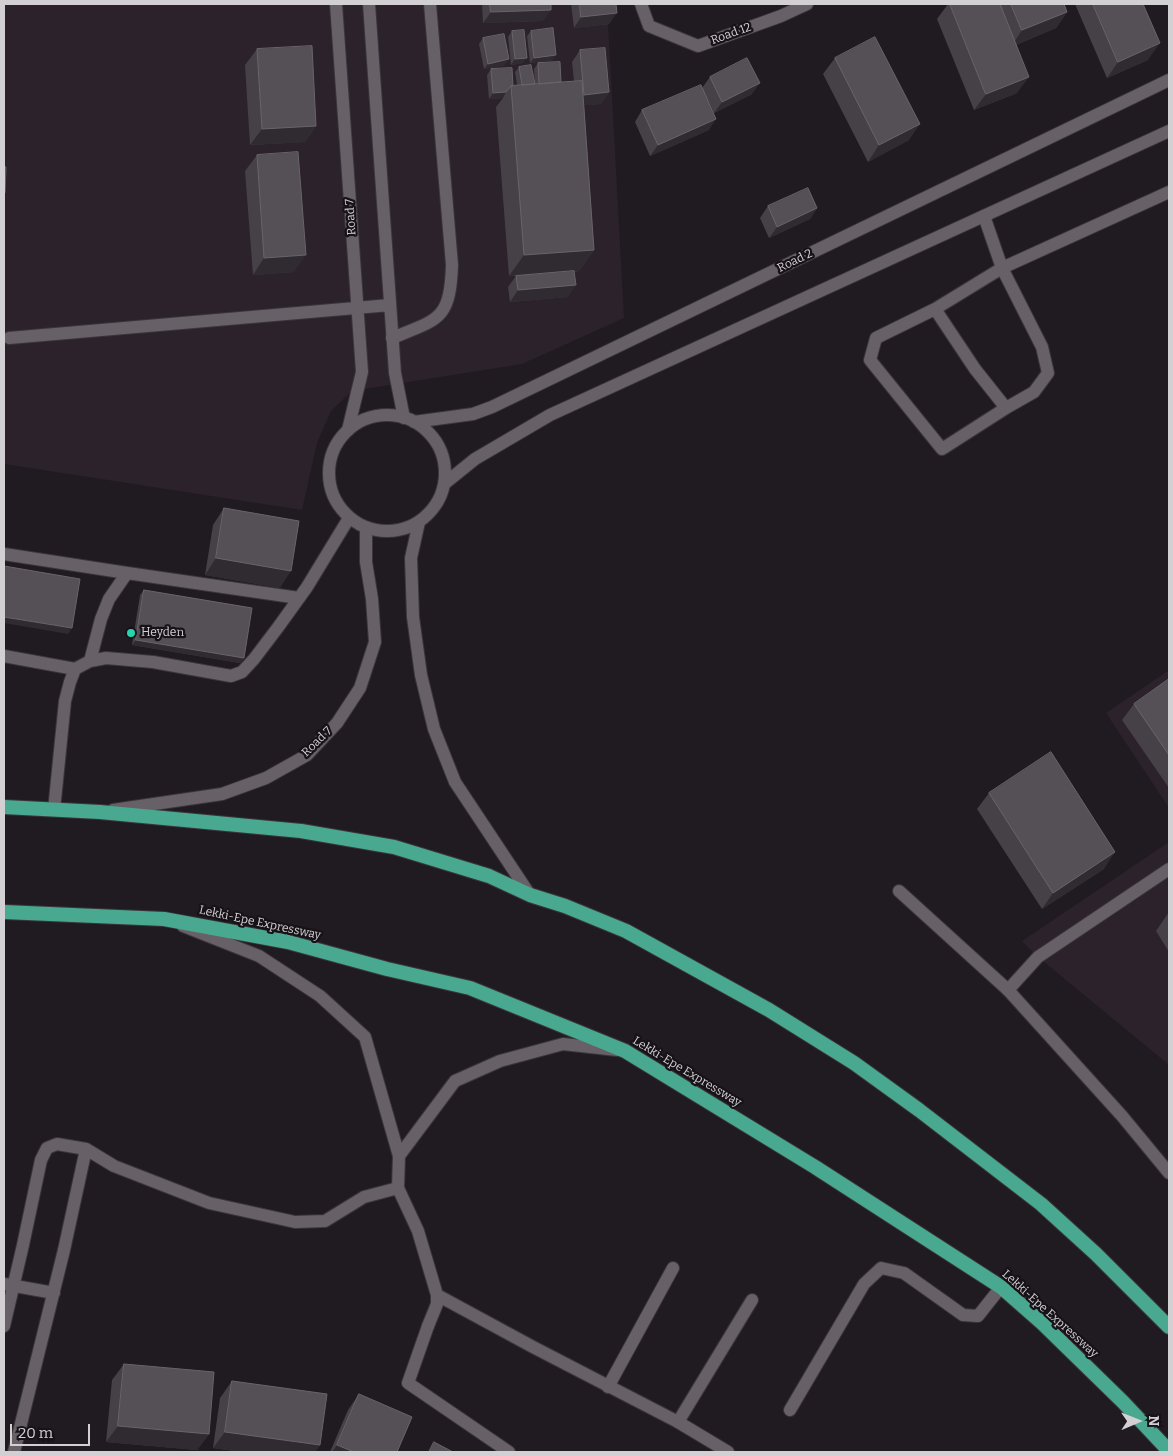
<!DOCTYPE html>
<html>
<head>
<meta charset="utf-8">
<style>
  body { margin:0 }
  #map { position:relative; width:1173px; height:1456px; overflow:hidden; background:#201b20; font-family:Bitter,serif }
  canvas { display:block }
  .frame { position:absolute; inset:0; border:5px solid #d3d0d3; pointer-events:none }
  .north { position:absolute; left:1113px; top:1396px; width:50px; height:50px; -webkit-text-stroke:4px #171217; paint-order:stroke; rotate:89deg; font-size:14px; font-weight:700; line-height:20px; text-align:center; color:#d3d0d3 }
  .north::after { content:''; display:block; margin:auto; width:18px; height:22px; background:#d3d0d3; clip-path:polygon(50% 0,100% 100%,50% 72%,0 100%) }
  .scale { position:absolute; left:10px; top:1424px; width:80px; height:22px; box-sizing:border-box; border:2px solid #d3d0d3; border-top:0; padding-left:6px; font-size:15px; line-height:18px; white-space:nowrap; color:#d3d0d3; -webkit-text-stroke:4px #171217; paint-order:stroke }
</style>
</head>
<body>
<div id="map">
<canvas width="1173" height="1456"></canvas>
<div class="frame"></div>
<div class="north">N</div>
<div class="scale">20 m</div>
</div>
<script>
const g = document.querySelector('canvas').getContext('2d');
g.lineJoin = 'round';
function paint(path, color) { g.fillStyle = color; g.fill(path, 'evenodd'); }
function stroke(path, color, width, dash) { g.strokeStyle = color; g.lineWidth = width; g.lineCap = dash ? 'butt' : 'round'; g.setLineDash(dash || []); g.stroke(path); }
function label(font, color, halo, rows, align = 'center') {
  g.font = font + ' Bitter,serif'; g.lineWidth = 4.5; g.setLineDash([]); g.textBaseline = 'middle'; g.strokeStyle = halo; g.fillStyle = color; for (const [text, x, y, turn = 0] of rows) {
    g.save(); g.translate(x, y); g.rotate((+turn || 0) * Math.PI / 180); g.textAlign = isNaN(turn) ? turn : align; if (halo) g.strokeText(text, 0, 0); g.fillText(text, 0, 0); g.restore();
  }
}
paint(new Path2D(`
  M 4,4 L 607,4 L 624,318 L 522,364 L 352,391 L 331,411 L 317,443 L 302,510 L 4,464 Z
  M 1169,670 L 1169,808 L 1106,713 Z
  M 1169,842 L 1169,1065 L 1038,957 L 1022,941 Z`), '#2b222c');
const service = new Path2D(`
  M 984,216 L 1002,268 L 1042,347 L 1048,373 L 1034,392 L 1006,408 L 975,369 L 935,309 L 1002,268 L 1169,192
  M 935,309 L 876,338 L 870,360 L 942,449 L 1006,408
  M 392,338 C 439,319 450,320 452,265 L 430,4
  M 4,554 L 127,573 L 299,598
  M 4,656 L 75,669
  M 90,661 L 101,619 L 109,599 L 127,573
  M 54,810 L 65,701 L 70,682 L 75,669 L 90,661 L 106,658 L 153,662 L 231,676 L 242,672 L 254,659 L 279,626 L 307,587 L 349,518
  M 1008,990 L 1038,957 L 1169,869
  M 428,1326 L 408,1383 L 509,1452
  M 608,1387 L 673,1268
  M 790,1410 L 864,1284 L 881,1268 L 904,1273 L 963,1315 L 978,1316 L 1001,1287
  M 678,1422 L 752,1300`);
const minor = new Path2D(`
  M 336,4 L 362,372 L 348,430
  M 369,4 L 395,373 L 404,418
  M 641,4 L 649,26 L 698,46 L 781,16 L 807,4
  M 9,338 L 390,305
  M 899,891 L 1008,990 L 1122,1116 L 1169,1173
  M 183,926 L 259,956 L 320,996 L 365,1037 L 399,1156 L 398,1188 L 418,1231 L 437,1295 L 437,1304 L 428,1326
  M 399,1156 L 455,1081 L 500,1061 L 563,1044 L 617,1050
  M 4,1284 L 54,1293
  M 437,1295 L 533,1347 L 678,1422 L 728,1452
  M 4,1326 L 23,1245 L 41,1160 L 47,1148 L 57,1144 L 86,1149 L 114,1166 L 209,1203 L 295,1222 L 325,1221 L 364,1197 L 398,1188
  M 14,1452 L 64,1250 L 86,1149`);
const tertiary = new Path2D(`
  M329 473a58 58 0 1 1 116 0a58 58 0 1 1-116 0Z
  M 414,422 L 473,414 L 492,407 L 1169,80
  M 444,484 L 475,459 L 550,415 L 1169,131
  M 419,522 L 411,558 L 413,617 L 421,675 L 434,729 L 455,782 L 530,895
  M 113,810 L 222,794 L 266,778 L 307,755 L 337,723 L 360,688 L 375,642 L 372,599 L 366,562 L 366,528`);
const trunk = new Path2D(`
  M 4,807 L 100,812 L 301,831 L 394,847 L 489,876 L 530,895 L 565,906 L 626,931 L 769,1010 L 854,1063 L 919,1110 L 1041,1204 L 1096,1254 L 1169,1327
  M 4,912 L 164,919 L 288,942 L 387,969 L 470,988 L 625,1051 L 815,1167 L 1001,1287 L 1042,1323 L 1123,1402 L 1169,1451`);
stroke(service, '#3a363a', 14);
stroke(minor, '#3a363a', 14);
stroke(tertiary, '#3a363a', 14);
stroke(trunk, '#3a363a', 16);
stroke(service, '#676167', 12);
stroke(minor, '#676167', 12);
stroke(tertiary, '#676167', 12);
stroke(trunk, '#48a890', 14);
paint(new Path2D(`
  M 482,4 L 551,4 L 543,21 L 483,23 Z
  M 571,4 L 616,4 L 609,24 L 574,28 Z
  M 948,4 L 1064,4 L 1067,12 L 1056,28 L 1016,45 L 1017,93 L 974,110 L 937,19 Z
  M 1075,4 L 1143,4 L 1148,60 L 1107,78 Z
  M 512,31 L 523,63 L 511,65 L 508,37 Z
  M 531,31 L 553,60 L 530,63 L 527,36 Z
  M 483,38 L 505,65 L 484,69 L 479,44 Z
  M 257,49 L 316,126 L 305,142 L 250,145 L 245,65 Z
  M 580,50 L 609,92 L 601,104 L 584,105 L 594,250 L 579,271 L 574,272 L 568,297 L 510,302 L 508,287 L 516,276 L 509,276 L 496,107 L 503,98 L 489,99 L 487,75 L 491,69 L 513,86 L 517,85 L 515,72 L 519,67 L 535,84 L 534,69 L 538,63 L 561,82 L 574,81 L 572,62 Z
  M 835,58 L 909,140 L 868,162 L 823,74 Z
  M 710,77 L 752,94 L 714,113 L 709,102 L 709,130 L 650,156 L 635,122 L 642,110 L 702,88 Z
  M 257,155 L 294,272 L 253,275 L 245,171 Z
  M 768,206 L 817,208 L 810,219 L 769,238 L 760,218 Z
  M 224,508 L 280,588 L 205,575 L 213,525 Z
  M 144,590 L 244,658 L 240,663 L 132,645 L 140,595 Z
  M 1169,679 L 1169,788 L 1122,720 L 1134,704 Z
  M 989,793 L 1104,869 L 1042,909 L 977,809 Z
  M 1169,912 L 1169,952 L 1156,931 Z
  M 124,1364 L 209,1434 L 197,1450 L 106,1442 L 112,1380 Z
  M 232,1381 L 320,1445 L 315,1452 L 242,1452 L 213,1448 L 220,1398 Z
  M 359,1394 L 397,1452 L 330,1452 L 348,1410 Z`), '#464146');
paint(new Path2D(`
  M 551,10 L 543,21 L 483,23 L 491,12 Z
  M 1067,12 L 1056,28 L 1011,47 L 1022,30 Z
  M 617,13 L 609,24 L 574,28 L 581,17 Z
  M 1160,43 L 1148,60 L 1107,78 L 1118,62 Z
  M 556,55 L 553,60 L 530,63 L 534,58 Z
  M 527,58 L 523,63 L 511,65 L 515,59 Z
  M 509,59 L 505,65 L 484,69 L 488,64 Z
  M 1029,77 L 1017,93 L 974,110 L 986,94 Z
  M 760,83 L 752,94 L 714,113 L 722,102 Z
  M 506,92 L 503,98 L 489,99 L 493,93 Z
  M 609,92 L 601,104 L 576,106 L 584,95 Z
  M 716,119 L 709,130 L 650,156 L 658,145 Z
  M 920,124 L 909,140 L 868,162 L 879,145 Z
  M 316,126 L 305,142 L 250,145 L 262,129 Z
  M 817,208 L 810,219 L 769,238 L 777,227 Z
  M 594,250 L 579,271 L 509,276 L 524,255 Z
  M 306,255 L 294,272 L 253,275 L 264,258 Z
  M 576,285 L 568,297 L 510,302 L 518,290 Z
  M 216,558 L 291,571 L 280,588 L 205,575 Z
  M 4,617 L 72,628 L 68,634 L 4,623 Z
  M 136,640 L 244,658 L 240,663 L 132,645 Z
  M 1115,852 L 1104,869 L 1042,909 L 1053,893 Z
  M 118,1426 L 209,1434 L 197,1450 L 106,1442 Z
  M 225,1432 L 320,1445 L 315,1452 L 242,1452 L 213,1448 Z
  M 337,1445 L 354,1452 L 332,1452 Z`), '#302b30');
const building = new Path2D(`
  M 490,4 L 551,4 L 551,10 L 491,12 Z
  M 580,4 L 616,4 L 617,13 L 581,17 Z
  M 950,4 L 1000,4 L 1029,77 L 986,94 Z
  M 1011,4 L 1064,4 L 1067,12 L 1022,30 Z
  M 1093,4 L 1143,4 L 1160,43 L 1118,62 Z
  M 553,28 L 556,55 L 534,58 L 531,31 Z
  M 524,30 L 527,58 L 515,59 L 512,31 Z
  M 504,34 L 509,59 L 488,64 L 483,38 Z
  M 875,37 L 920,124 L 879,145 L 835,58 Z
  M 312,46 L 316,126 L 262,129 L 257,49 Z
  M 605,48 L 609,92 L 584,95 L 580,50 Z
  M 747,58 L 760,83 L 722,102 L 710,77 Z
  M 560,62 L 561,82 L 539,84 L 538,63 Z
  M 531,65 L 535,84 L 522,85 L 519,67 Z
  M 512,68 L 513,86 L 511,86 L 506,92 L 493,93 L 491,69 Z
  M 582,81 L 594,250 L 524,255 L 511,86 Z
  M 701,85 L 716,119 L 658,145 L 642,110 Z
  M 298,152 L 306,255 L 264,258 L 257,155 Z
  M 4,166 L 6,167 L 5,193 L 4,193 Z
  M 808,188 L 817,208 L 777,227 L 768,206 Z
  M 574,271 L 576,285 L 518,290 L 516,276 Z
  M 224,508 L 299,521 L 291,571 L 216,558 Z
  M 4,566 L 80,579 L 72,628 L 4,617 Z
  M 144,590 L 252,608 L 244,658 L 136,640 Z
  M 1169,679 L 1169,755 L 1134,704 Z
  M 1051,752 L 1115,852 L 1053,893 L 989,793 Z
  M 124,1364 L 214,1372 L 209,1434 L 118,1426 Z
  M 232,1381 L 327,1394 L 320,1445 L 225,1432 Z
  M 359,1394 L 412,1417 L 397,1452 L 354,1452 L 337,1445 Z
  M 434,1442 L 453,1452 L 429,1452 Z`);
paint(building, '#555055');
stroke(building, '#696469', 1);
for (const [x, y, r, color] of [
  [131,633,5,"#26d5ae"]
]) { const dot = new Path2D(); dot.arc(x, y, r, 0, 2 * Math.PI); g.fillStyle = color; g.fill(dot); stroke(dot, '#171217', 2); }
label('12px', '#d3d0d3', '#171217', [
  ["Road 12",731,34,-20],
  ["Road 7",351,217,-94],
  ["Road 2",795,261,-26],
  ["Road 7",317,742,-44],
  ["Lekki-Epe Expressway",260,923,12],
  ["Lekki-Epe Expressway",687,1072,31],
  ["Lekki-Epe Expressway",1050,1314,42]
]);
label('12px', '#d3d0d3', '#171217', [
  ["Heyden",141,633]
], 'left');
</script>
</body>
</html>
